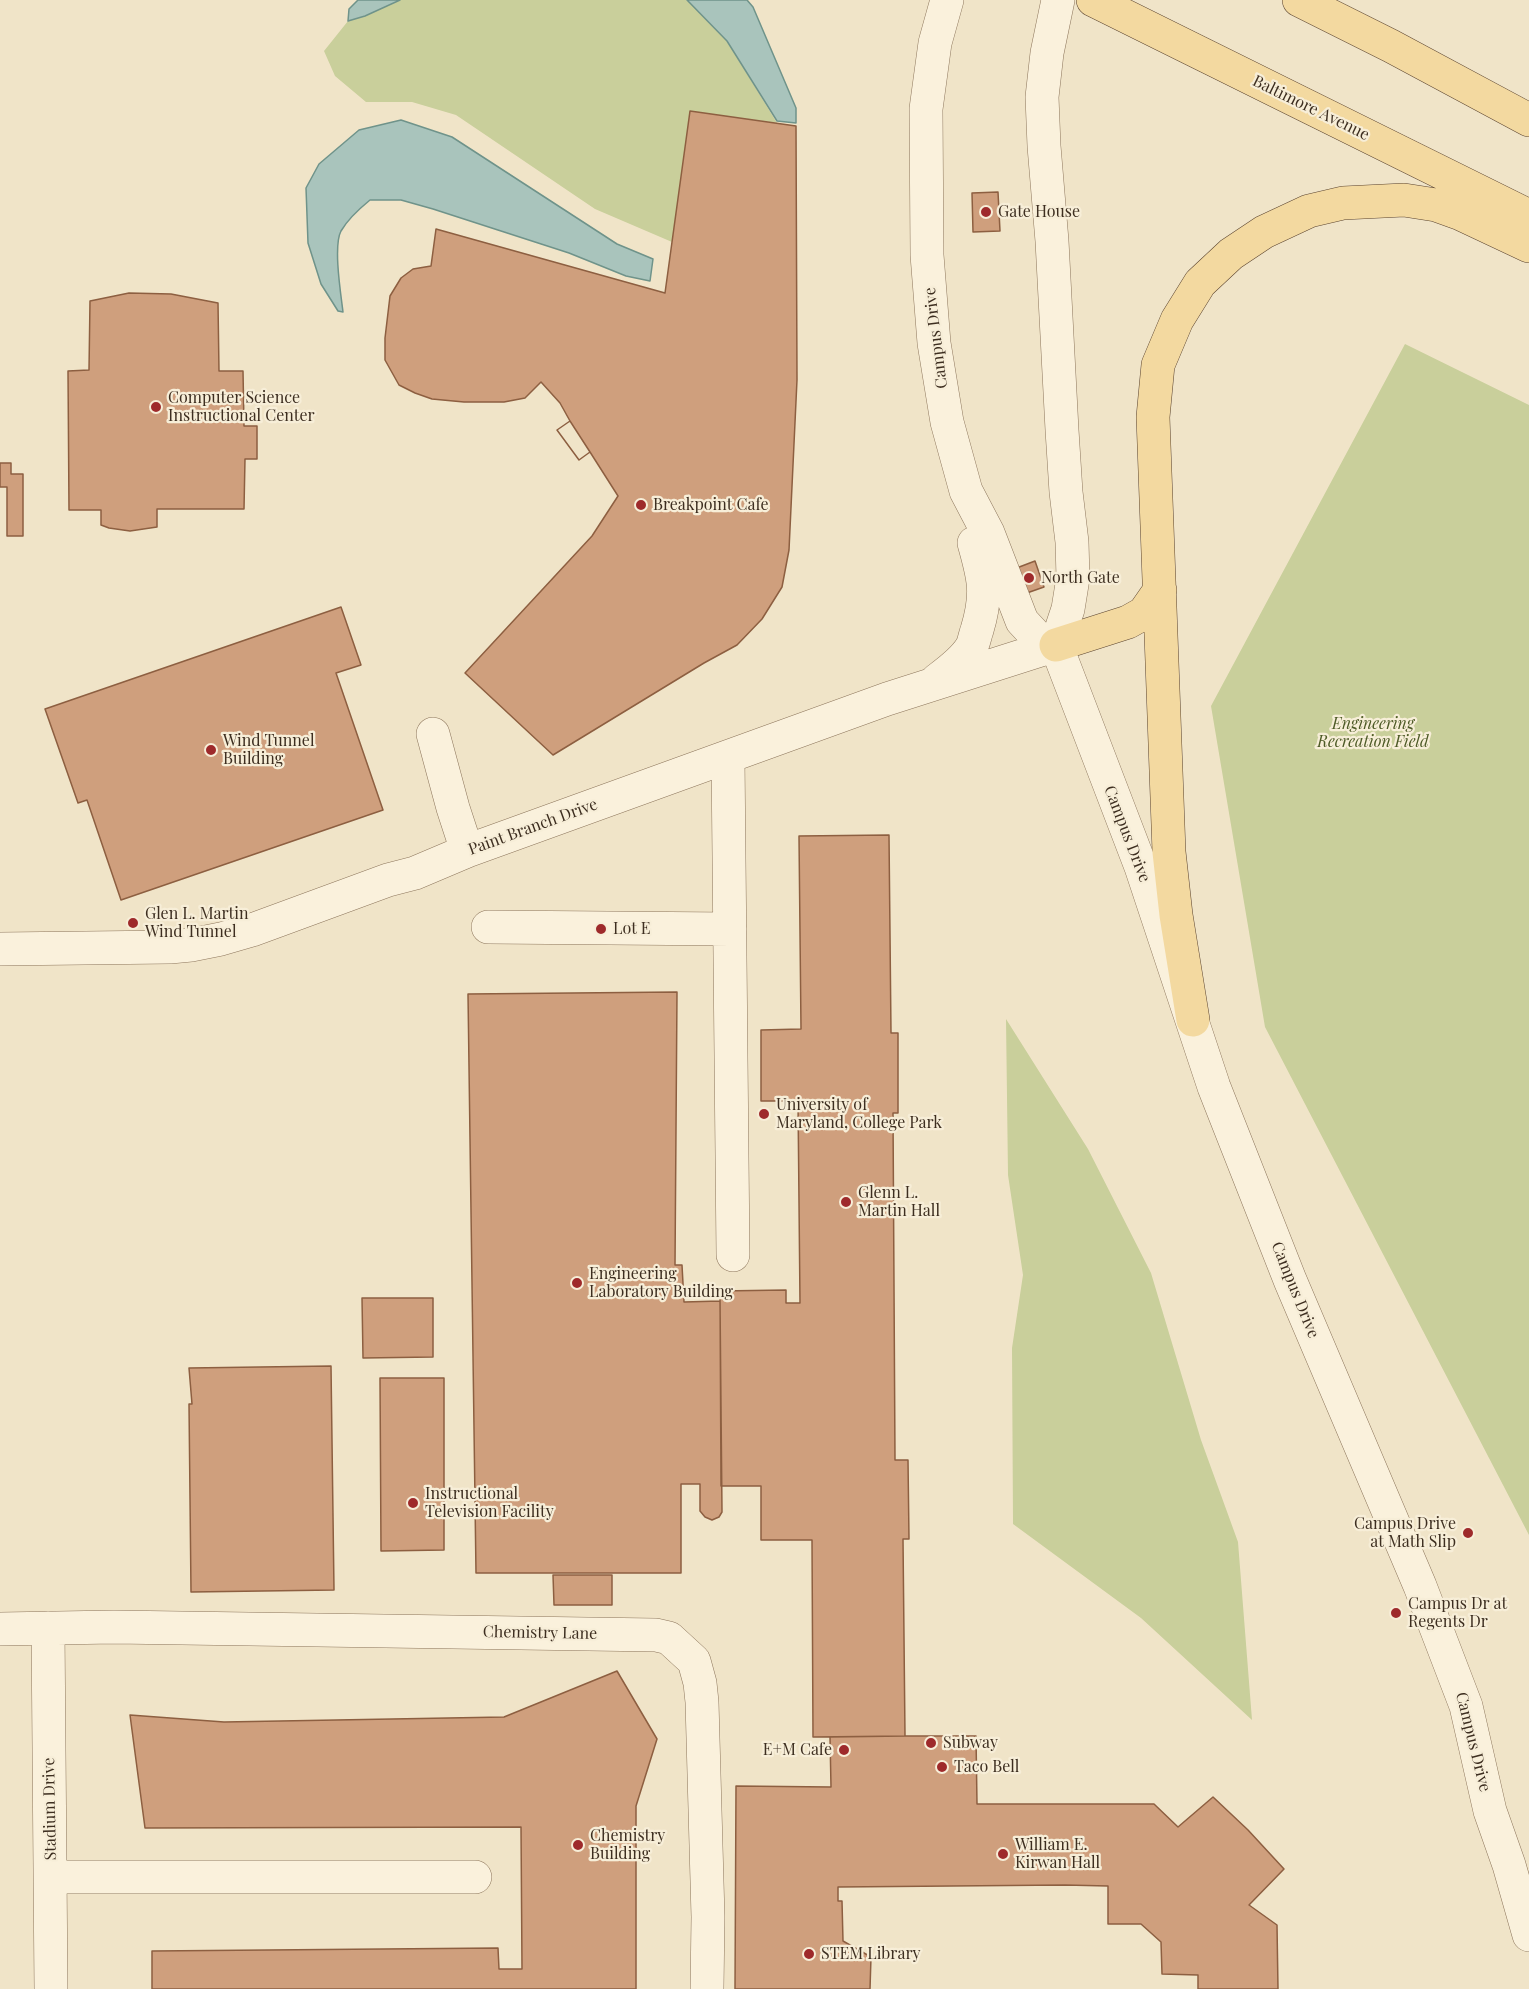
<!DOCTYPE html>
<html>
<head>
<meta charset="utf-8">
<style>
  body { margin:0 }
  canvas { display:block; background:#f0e4c8 }
</style>
</head>
<body>
<canvas width="1529" height="1989"></canvas>
<script>
const g = document.querySelector('canvas').getContext('2d');
g.lineJoin = 'round';
function paint(path, color) { g.fillStyle = color; g.fill(path, 'evenodd'); }
function stroke(path, color, width, dash) { g.strokeStyle = color; g.lineWidth = width; g.lineCap = dash ? 'butt' : 'round'; g.setLineDash(dash || []); g.stroke(path); }
function label(font, color, halo, rows, align = 'center') {
  g.font = font + ' "Playfair Display",serif'; g.lineWidth = 4.5; g.setLineDash([]); g.textBaseline = 'middle'; g.strokeStyle = halo; g.fillStyle = color; for (const [text, x, y, turn = 0] of rows) {
    g.save(); g.translate(x, y); g.rotate((+turn || 0) * Math.PI / 180); g.textAlign = isNaN(turn) ? turn : align; if (halo) g.strokeText(text, 0, 0); g.fillText(text, 0, 0); g.restore();
  }
}
paint(new Path2D(`
  M 400,0 L 687,0 L 727,41 L 777,123 L 690,111 L 672,242 L 595,209 L 456,115 L 412,102 L 366,102 L 335,76 L 324,51 L 348,21 L 365,16 Z
  M 1405,344 L 1529,405 L 1529,1535 L 1265,1027 L 1211,706 Z
  M 1006,1019 L 1088,1149 L 1151,1273 L 1201,1440 L 1238,1542 L 1252,1720 L 1141,1618 L 1013,1524 L 1012,1348 L 1023,1275 L 1008,1175 Z`), '#c9cf9b');
const water = new Path2D(`
  M 358,0 L 400,0 L 365,16 L 348,21 L 349,9 Z
  M 687,0 L 747,0 L 753,7 L 796,108 L 796,123 L 777,121 L 727,41 Z
  M 401,120 L 452,137 L 617,244 L 653,259 L 650,281 L 626,276 L 569,253 L 433,209 L 401,200 L 370,200 C 359,209 348,219 341,231 C 333,246 341,295 343,312 L 338,311 L 321,284 L 308,243 L 306,188 L 319,164 L 359,130 Z`);
paint(water, '#a9c4bc');
stroke(water, '#6f938a', 1.5);
const building = new Path2D(`
  M 690,111 L 796,126 L 797,380 L 789,550 L 782,587 L 762,619 L 737,645 L 704,663 L 553,755 L 465,673 L 592,536 L 618,496 L 590,452 L 579,460 L 557,430 L 570,421 L 560,403 L 541,382 L 525,398 L 504,402 L 464,402 L 432,399 L 415,393 L 399,385 L 385,360 L 385,338 L 390,296 L 401,278 L 413,269 L 431,266 L 436,229 L 665,293 Z
  M 998,192 L 1000,231 L 973,232 L 972,193 Z
  M 129,293 L 171,294 L 218,303 L 219,371 L 243,371 L 244,426 L 257,426 L 257,459 L 245,459 L 244,509 L 157,509 L 157,527 L 130,531 L 109,528 L 101,525 L 101,510 L 69,510 L 68,371 L 89,370 L 90,301 Z
  M 570,421 L 590,452 L 579,460 L 557,430 Z
  M 0,463 L 11,463 L 11,474 L 23,474 L 23,536 L 7,536 L 7,487 L 0,487 Z
  M 1035,561 L 1044,587 L 1024,594 L 1014,569 Z
  M 341,607 L 361,665 L 336,673 L 383,810 L 121,900 L 87,800 L 78,803 L 45,709 Z
  M 889,835 L 891,1033 L 898,1033 L 898,1113 L 893,1113 L 895,1460 L 908,1460 L 909,1539 L 903,1539 L 905,1736 L 813,1737 L 812,1540 L 761,1540 L 761,1486 L 721,1486 L 720,1291 L 786,1290 L 786,1303 L 800,1303 L 798,1101 L 761,1101 L 761,1030 L 801,1029 L 799,836 Z
  M 677,992 L 675,1265 L 682,1265 L 684,1302 L 720,1301 L 722,1512 L 719,1517 L 712,1520 L 705,1517 L 700,1511 L 700,1484 L 681,1484 L 681,1573 L 476,1573 L 468,994 Z
  M 362,1298 L 433,1298 L 433,1357 L 363,1358 Z
  M 331,1366 L 334,1590 L 191,1592 L 189,1404 L 192,1404 L 189,1368 Z
  M 380,1378 L 444,1378 L 444,1550 L 381,1551 Z
  M 553,1575 L 612,1575 L 612,1605 L 554,1605 Z
  M 617,1671 L 657,1739 L 636,1806 L 636,1989 L 152,1989 L 152,1951 L 498,1948 L 499,1969 L 522,1969 L 521,1827 L 145,1828 L 130,1715 L 224,1722 L 504,1717 Z
  M 905,1736 L 976,1736 L 977,1804 L 1154,1804 L 1178,1827 L 1213,1797 L 1248,1830 L 1284,1869 L 1249,1905 L 1277,1925 L 1278,1989 L 1198,1989 L 1198,1975 L 1162,1974 L 1161,1942 L 1141,1924 L 1108,1924 L 1108,1886 L 1065,1885 L 838,1887 L 838,1901 L 842,1901 L 843,1941 L 871,1957 L 870,1989 L 735,1989 L 736,1786 L 831,1787 L 830,1737 Z`);
paint(building, '#cf9f7d');
stroke(building, '#8d5f41', 1.5);
const minor = new Path2D(`
  M 947,0 L 935,43 L 926,109 L 927,255 L 934,343 L 947,422 L 966,491 L 988,533 L 1022,621 L 1036,636 L 1056,645
  M 1058,0 L 1047,53 L 1042,97 L 1044,146 L 1052,241 L 1062,430 L 1066,492 L 1072,542 L 1073,578 L 1068,609 L 1056,645 L 1141,867 L 1214,1087 L 1290,1280 L 1420,1586 L 1466,1706 L 1490,1811 L 1509,1865 L 1529,1935
  M 937,680 C 949,671 963,661 971,648 C 974,643 975,635 977,630 C 988,594 984,578 974,543
  M 433,734 L 453,808 L 467,851
  M 728,758 L 733,1255
  M 488,927 L 730,929
  M 0,949 L 170,947 L 191,945 L 221,939 L 252,930 L 388,880 L 415,873 L 467,851 L 887,699 L 1056,645
  M 48,1628 L 51,1989
  M 0,1629 L 114,1627 L 656,1635 L 669,1638 L 694,1661 L 700,1683 L 702,1702 L 708,1917 L 707,1989
  M 50,1877 L 475,1877`);
const major = new Path2D(`
  M 1093,0 L 1529,216
  M 1299,0 L 1391,46 L 1529,120
  M 1056,645 L 1128,622 L 1144,613 L 1160,590
  M 1193,1020 L 1176,915 L 1169,852 L 1153,417 L 1158,365 L 1177,320 L 1200,283 L 1231,254 L 1264,232 L 1309,211 L 1343,203 L 1404,200 L 1436,205 L 1461,214 L 1529,246`);
stroke(minor, '#8d765c', 34);
stroke(major, '#5b4430', 34);
stroke(minor, '#faf1dc', 33);
stroke(major, '#f3d9a0', 33);
for (const [x, y, r, color] of [
  [986,212,6,"#9e2a2b"],
  [156,407,6,"#9e2a2b"],
  [641,505,6,"#9e2a2b"],
  [1029,578,6,"#9e2a2b"],
  [211,750,6,"#9e2a2b"],
  [133,923,6,"#9e2a2b"],
  [601,929,6,"#9e2a2b"],
  [764,1114,6,"#9e2a2b"],
  [846,1202,6,"#9e2a2b"],
  [577,1283,6,"#9e2a2b"],
  [413,1503,6,"#9e2a2b"],
  [1468,1533,6,"#9e2a2b"],
  [1396,1613,6,"#9e2a2b"],
  [931,1743,6,"#9e2a2b"],
  [844,1750,6,"#9e2a2b"],
  [942,1767,6,"#9e2a2b"],
  [578,1845,6,"#9e2a2b"],
  [1003,1854,6,"#9e2a2b"],
  [809,1954,6,"#9e2a2b"]
]) { const dot = new Path2D(); dot.arc(x, y, r, 0, 2 * Math.PI); g.fillStyle = color; g.fill(dot); stroke(dot, '#f7eed8', 2); }
label('16px', '#3d2e20', '#f7eed8', [
  ["Baltimore Avenue",1311,108,26],
  ["Campus Drive",936,338,-97],
  ["Paint Branch Drive",533,827,-20],
  ["Campus Drive",1127,834,69],
  ["Campus Drive",1295,1290,68],
  ["Chemistry Lane",540,1633,1],
  ["Campus Drive",1473,1742,76],
  ["Stadium Drive",50,1809,-91]
]);
label('16px', '#3d2e20', '#f7eed8', [
  ["Gate House",998,212],
  ["Computer Science",168,398],
  ["Instructional Center",168,416],
  ["Breakpoint Cafe",653,505],
  ["North Gate",1041,578],
  ["Wind Tunnel",223,741],
  ["Building",223,759],
  ["Glen L. Martin",145,914],
  ["Wind Tunnel",145,932],
  ["Lot E",613,929],
  ["University of",776,1105],
  ["Maryland, College Park",776,1123],
  ["Glenn L.",858,1193],
  ["Martin Hall",858,1211],
  ["Engineering",589,1274],
  ["Laboratory Building",589,1292],
  ["Instructional",425,1494],
  ["Television Facility",425,1512],
  ["Campus Drive",1456,1524,"right"],
  ["at Math Slip",1456,1542,"right"],
  ["Campus Dr at",1408,1604],
  ["Regents Dr",1408,1622],
  ["Subway",943,1743],
  ["E+M Cafe",832,1750,"right"],
  ["Taco Bell",954,1767],
  ["Chemistry",590,1836],
  ["Building",590,1854],
  ["William E.",1015,1845],
  ["Kirwan Hall",1015,1863],
  ["STEM Library",821,1954]
], 'left');
label('italic 16px', '#4d5a26', '#f7eed8', [
  ["Engineering",1373,724],
  ["Recreation Field",1373,742]
]);
</script>
</body>
</html>
